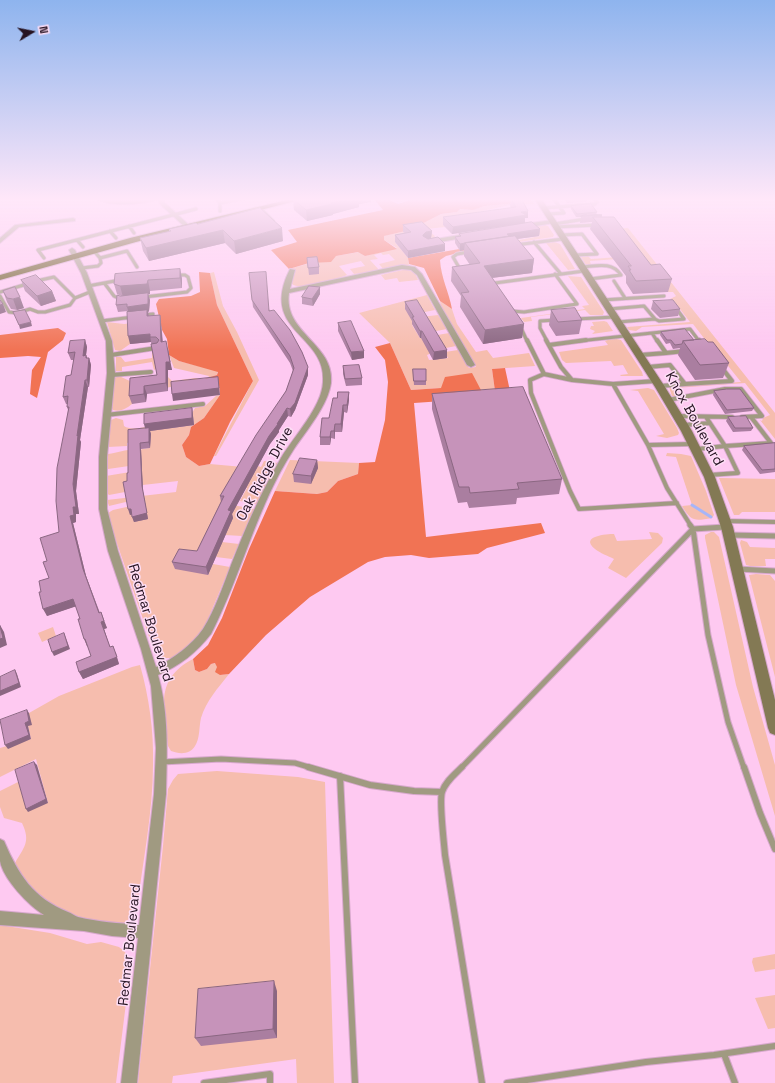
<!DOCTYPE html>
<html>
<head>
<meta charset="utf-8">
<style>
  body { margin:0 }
  #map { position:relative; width:775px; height:1083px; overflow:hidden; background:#fec9f1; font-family:"Space Grotesk",sans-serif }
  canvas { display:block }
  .north { position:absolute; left:12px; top:12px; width:40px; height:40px; -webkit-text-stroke:3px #fedef6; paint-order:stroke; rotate:80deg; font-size:11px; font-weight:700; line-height:16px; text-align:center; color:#261322 }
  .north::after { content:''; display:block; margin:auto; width:14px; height:18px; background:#261322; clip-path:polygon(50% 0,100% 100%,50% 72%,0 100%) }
</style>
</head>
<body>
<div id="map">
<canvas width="775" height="1083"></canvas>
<div class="north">N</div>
</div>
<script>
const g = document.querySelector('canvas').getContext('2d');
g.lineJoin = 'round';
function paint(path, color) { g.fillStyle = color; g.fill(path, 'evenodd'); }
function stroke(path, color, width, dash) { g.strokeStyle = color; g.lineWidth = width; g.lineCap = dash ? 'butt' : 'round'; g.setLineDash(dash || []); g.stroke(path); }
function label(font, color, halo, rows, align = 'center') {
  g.font = font + ' "Space Grotesk",sans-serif'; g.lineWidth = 3; g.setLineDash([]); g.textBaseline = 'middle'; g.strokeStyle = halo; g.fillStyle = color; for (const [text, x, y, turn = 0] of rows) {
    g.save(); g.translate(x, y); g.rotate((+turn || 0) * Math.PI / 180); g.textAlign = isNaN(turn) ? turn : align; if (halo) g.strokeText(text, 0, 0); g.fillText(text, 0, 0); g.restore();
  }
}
paint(new Path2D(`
  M 518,198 L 530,198 L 534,204 L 514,204 L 469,214 L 474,220 L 443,225 L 446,227 L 426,229 L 435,236 L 434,238 L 406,235 L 395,242 L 408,258 L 409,266 L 384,270 L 379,264 L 395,260 L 389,254 L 383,255 L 381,253 L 374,255 L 378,259 L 370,260 L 380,271 L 354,274 L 350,269 L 365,266 L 361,261 L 339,266 L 347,275 C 336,279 301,291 292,284 L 293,274 L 289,269 L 336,256 L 359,252 L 365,256 L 397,248 L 384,240 L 383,236 L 410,230 L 441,214 L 457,212 L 460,209 L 472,210 L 485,206 L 518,203 L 520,200 Z
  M 545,225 L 548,226 L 554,235 L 553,237 L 478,248 L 540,236 L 532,227 Z
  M 628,228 L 775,413 L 775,439 L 760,420 L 762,421 L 763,418 L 770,415 L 745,383 L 675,388 L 679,396 L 672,396 L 669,387 L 741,382 L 721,357 L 717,355 L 693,324 L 642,327 L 636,331 L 629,330 L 627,327 L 690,322 L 673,300 L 670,299 L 676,296 L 673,292 L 668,292 L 657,277 L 633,258 L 590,261 L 591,265 L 586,265 L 581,257 L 588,256 L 591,259 L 632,256 L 612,229 Z
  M 554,242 L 560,244 L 575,269 L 568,270 L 546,243 Z
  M 407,269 L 415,273 L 418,280 L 399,282 L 397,278 L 385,280 L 381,275 Z
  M 214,272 L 223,306 L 237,332 L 259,380 L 216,456 L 214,456 L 253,381 L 217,305 L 210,273 Z
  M 568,276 L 581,277 L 604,312 L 603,315 L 590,315 L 585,310 L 531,317 L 532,321 L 524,322 L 521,318 L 585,309 L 582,306 L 589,305 Z
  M 427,295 L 435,310 L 420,313 L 421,317 L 438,315 L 447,329 L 431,332 L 412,325 L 420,338 L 449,333 L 456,346 L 441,349 L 427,355 L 429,360 L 448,358 L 445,352 L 458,350 L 469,368 L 476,367 L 441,307 L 440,301 L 452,309 L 457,324 L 476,352 L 487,350 L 493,358 L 529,353 L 535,366 L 492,369 L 495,391 L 482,392 L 441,388 L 411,390 L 390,343 L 359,313 Z
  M 160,320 L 130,335 L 130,344 L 120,351 L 115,350 L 107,322 L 124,324 Z
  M 604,321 L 607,322 L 613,331 L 592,334 L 595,331 L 590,329 L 591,326 L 594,326 L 592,322 Z
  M 613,338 L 621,340 L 642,372 L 643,376 L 621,376 L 620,375 L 628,374 L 623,365 L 614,366 L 611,361 L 566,363 L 562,360 L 559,352 L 608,345 L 605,341 Z
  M 152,352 L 153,352 L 156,369 L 154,370 L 152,362 L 122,367 L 122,371 L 116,371 L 116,357 L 121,357 L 125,362 L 152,358 Z
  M 169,355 L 179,361 L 218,371 L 217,375 L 208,378 L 209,376 L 174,368 Z
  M 119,376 L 132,382 L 168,377 L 172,381 L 195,378 L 204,379 L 132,396 L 132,404 C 126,409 120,412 113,410 L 112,408 L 115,378 Z
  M 648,388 L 654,390 L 677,428 L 679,433 L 678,435 L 667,438 L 656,436 L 664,434 L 638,391 L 630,390 Z
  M 220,395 L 204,418 L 191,427 L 189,435 L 182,445 L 186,457 L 199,466 L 210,464 L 243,467 L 254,473 L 258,466 L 261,467 L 264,461 L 278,463 L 257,504 L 240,501 L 247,488 L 232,485 L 222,503 L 254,509 L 242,536 L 225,535 L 222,542 L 239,544 L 232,559 L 216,557 L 217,554 L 202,552 L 208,575 L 213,564 L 230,567 L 202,633 L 193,644 L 172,658 L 163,658 L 154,651 L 111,526 L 108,513 L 113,510 L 131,506 L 130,501 L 109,506 L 107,500 L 176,492 L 178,481 L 125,487 L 125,492 L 109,495 L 106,492 L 106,476 L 130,472 L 129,466 L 108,469 L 108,454 C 120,452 129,448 142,450 L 141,449 L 150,448 L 150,442 L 127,443 L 127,446 L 108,447 L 111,420 L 116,418 L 123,420 L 124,426 C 130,430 138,428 146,427 L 146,431 L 194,425 L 192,413 L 195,408 L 205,406 L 216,396 Z
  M 667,453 L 681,454 L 691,456 L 706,491 L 714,515 L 712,518 C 694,521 692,522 682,506 L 692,505 L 676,457 L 666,456 Z
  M 290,460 L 359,463 L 358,474 L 338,481 L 327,492 L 317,494 L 275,491 Z
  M 719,478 L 775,479 L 775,512 L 742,512 L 739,515 L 734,515 Z
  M 649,532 L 658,533 L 663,538 L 662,543 L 626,578 L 608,568 L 614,559 C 608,556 600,553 595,549 C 579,536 607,534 614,534 L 617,541 L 652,539 Z
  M 711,532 L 714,532 L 719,537 L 753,687 L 775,765 L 775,816 L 736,685 L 705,538 L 705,535 Z
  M 741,540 L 747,542 L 750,547 L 775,548 L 775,559 L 765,559 L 766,566 L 750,566 L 746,565 L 740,543 Z
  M 756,574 L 770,575 L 775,581 L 775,677 L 749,575 Z
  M 53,627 L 56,636 L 42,642 L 38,633 Z
  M 193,659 L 195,670 L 199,672 L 207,669 L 211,664 L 216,663 L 220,675 L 229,674 C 218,688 206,701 201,718 C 199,726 200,739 195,746 C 190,755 179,754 171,751 L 168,746 C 165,709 153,680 193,659 Z
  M 140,665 C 149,697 154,731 153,765 C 153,811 143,861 137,908 L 133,916 L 122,924 L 92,920 L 66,913 L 35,895 L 24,881 L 15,863 C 24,847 31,842 22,823 L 4,818 L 0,807 L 0,791 L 20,781 L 48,803 L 36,759 L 0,777 L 0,748 L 31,739 L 28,726 L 29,713 L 59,696 L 132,667 Z
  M 217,771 L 298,777 L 325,782 L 334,1083 L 297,1083 L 296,1059 L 173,1076 L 172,1083 L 138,1083 L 163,846 L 168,789 L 173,780 L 178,774 Z
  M 0,925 L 50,933 L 87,944 L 101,942 L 119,947 L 125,952 L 128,959 L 130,971 L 116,1083 L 0,1083 Z
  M 775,954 L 775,969 L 755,972 L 752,962 L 753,958 Z
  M 775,995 L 775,1028 L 768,1029 L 755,998 Z`), '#f6bdae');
paint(new Path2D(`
  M 376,198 L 385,198 L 398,204 L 417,198 L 518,198 L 520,200 L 518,203 L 485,206 L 473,210 L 460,209 L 457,212 L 441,214 L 410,230 L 384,236 L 384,240 L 397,249 L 365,256 L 358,252 L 336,256 L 331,262 L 309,263 L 289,269 L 271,250 L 297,242 L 288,230 L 383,210 L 374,199 Z
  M 465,248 L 474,249 L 446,256 L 440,260 C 441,278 449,292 452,309 L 440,301 L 424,268 L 409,264 L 408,258 Z
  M 199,272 L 210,273 L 217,305 L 253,381 L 230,422 L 210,464 L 199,466 L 186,457 L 182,445 L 189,435 L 191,427 L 204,418 L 220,395 L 219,385 L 204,379 L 217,375 L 218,372 L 179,361 L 169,355 L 167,339 L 162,330 L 156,304 L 159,299 L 191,296 L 200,292 Z
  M 58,328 L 66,333 L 63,340 L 48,352 L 37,398 L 30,394 L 32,370 L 41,357 L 28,356 L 0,358 L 0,335 Z
  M 390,343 L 411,390 L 441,388 L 445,377 L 472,373 L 482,392 L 495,391 L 492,369 L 505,368 L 510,391 L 500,397 L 414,403 L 426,537 L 541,523 L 545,533 L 487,548 L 478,554 L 429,558 L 411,555 L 385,557 L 368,562 L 310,597 L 266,635 L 229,674 L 220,675 L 215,672 L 217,667 L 215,663 L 211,664 L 207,669 L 199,672 L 195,670 L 193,659 L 208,645 L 222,618 L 249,549 L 275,491 L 317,494 L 327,492 L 338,481 L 358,474 L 359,463 L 375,462 L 385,420 L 388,382 L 385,360 L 375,347 Z`), '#f17354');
stroke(new Path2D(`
  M 692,505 L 711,517`), '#a7b5f8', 3);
const laneFar3 = new Path2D(`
  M 216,198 L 220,203 L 220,211
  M 220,203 L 244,198
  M 260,208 L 273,221
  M 543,208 L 595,204 L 597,202 L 594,198
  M 547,214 L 564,213 L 553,198
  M 554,224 L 585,219
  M 129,226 L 134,233
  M 555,227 L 597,225
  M 110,231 L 116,238
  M 561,235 L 582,234 L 597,254 L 574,255
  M 77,240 L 83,247
  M 534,242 L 560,273
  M 515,245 L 563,239
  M 94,251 L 100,258 L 127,251 L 137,267
  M 44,258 L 38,250 L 196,209
  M 582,267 C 596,266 612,261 621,275 L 590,279
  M 82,268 L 98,266 L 101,263 L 100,258
  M 461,271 L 453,257 L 457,254 L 469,252
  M 36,281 L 54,277 L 75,298
  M 614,281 L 625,298
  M 105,284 L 114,296 L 122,300
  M 492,285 L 495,283 L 584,271
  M 88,286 L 120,280
  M 0,292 L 27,284
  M 0,296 L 9,312 L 17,313 L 30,309 L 38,312 L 45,312 L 70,305 L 75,298 L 90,292
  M 144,297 L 187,292 L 191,288 L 188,277 L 185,275 L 175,275
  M 603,300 L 664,296
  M 609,309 L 644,306 L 655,319 L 618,322
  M 512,311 L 524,312 L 577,304 L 555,274
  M 143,315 L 153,314
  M 576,319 L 615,317
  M 655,319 L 659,321 L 684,319 L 676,308
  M 101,321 L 133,317
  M 521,328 L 527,341
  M 652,333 L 690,329 L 699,341
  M 547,341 L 540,328 L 540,321 L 555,320
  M 579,341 L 652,333 L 657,341`);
const laneFar2 = new Path2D(`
  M 527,340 L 544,374 L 572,380
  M 546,340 L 561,367 L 572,380 L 613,384
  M 699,340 L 702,344
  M 549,345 L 586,340
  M 666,353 L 685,351
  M 111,355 L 156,348
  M 640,355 L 666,353 L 657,340
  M 648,367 L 670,365 L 685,384 L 660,386
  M 544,374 L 530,380 L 531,393 L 570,491 L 579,509 L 677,503
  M 111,375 L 151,372
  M 656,381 L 613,384 L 648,445 L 693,444
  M 685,384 L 732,381 L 722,368
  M 668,400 L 725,389 L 741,389 L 762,416 L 742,417
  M 106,415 L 203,404
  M 679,416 L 732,417
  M 684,425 L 710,423
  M 648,445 L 667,488 L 691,526
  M 697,449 L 725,446 L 706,417
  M 709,475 L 738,473 L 725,446 L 771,443 L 751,417
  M 725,521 L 775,522`);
const laneFar1 = new Path2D(`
  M 690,525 L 693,529 L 708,635 L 728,722 L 744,768
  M 729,535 L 775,536
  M 738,569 L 775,571
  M 162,762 L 221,759 L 295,763 L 312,768
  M 461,768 L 693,529 L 725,527`);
const lane = new Path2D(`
  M 308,767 L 370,785 L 414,791 L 442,792
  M 462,767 C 455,774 445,782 442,792 C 439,802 444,842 445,855 L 482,1083
  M 744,767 L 760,813 L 775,849
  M 340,776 L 355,1083
  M 724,1054 L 735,1083
  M 204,1083 L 270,1074 L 270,1083
  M 507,1083 L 646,1062 L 714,1055 L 775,1046`);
const street = new Path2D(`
  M 94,198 L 127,201 L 163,198 L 165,203 L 190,226 L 185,227 L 161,205 L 158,200 C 138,204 112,208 94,198 Z
  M 73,218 L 75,219 L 75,221 L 19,227 L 0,243 L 0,238 L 15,225 Z
  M 552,220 L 554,221 L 554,223 L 524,228 L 521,226 L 524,224 Z
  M 466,234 L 468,235 L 468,237 L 429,244 L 426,242 L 429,240 Z
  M 72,248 L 75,250 L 87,273 L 112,341 L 115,373 L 107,457 L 107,509 L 118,551 L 156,667 C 174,658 191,646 203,629 C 215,610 223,586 231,565 C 245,529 261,492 281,458 C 294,436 322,407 323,382 C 327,334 258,332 290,269 L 295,270 L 290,289 L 402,265 L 415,267 L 422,274 L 475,365 L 471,367 L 467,365 L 417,275 L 411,270 L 402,269 L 289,293 C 283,333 335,344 331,383 C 328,405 307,430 294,449 C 257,505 242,574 211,634 C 197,652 180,666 158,675 C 169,713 167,755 166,794 L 137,1083 L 121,1083 L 138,938 L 112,936 L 84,931 L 0,925 L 0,911 L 44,915 C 29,906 3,879 0,861 C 0,854 0,846 0,839 L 4,841 C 18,874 33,898 68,912 C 71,913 75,916 78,917 C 98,922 119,923 139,925 L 154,794 L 156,748 L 151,686 L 141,649 L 108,551 L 99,509 L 99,457 L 107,373 L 106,341 L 81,273 L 69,250 Z`);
const secondary = new Path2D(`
  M 534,198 L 541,198 L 665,387 L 692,431 L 715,477 L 733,527 L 775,700 L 775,735 L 770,733 L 768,728 L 721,527 L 704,477 L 681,431 L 655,387 Z`);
const highway = new Path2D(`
  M 295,198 L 307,198 L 136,242 L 0,280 L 0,275 L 130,238 Z`);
stroke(laneFar3, '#d7a8cc', 4.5);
stroke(laneFar2, '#d7a8cc', 5.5);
stroke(laneFar1, '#d7a8cc', 7);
stroke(lane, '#d7a8cc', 8);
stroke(street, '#d7a8cc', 2);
stroke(secondary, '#d7a8cc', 2);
stroke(highway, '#d7a8cc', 2);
stroke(laneFar3, '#a09a81', 3);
stroke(laneFar2, '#a09a81', 4);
stroke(laneFar1, '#a09a81', 5);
stroke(lane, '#a09a81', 6);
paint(street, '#a09a81');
paint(secondary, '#837954');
paint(highway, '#5c4e10');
paint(new Path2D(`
  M 298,198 L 371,198 L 371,202 L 359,204 L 359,207 L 333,214 L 333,215 L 307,221 L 294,210 L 293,199 Z
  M 563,198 L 587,198 L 586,202 L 567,203 Z
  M 511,199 L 528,218 L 525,218 L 525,223 L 540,229 L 539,236 L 517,239 L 534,259 L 532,273 L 492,278 L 524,324 L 522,338 L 483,344 L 460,307 L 461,296 L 451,281 L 452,267 L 470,265 L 464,256 L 464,250 L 460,251 L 455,243 L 455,237 L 459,236 L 459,234 L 518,224 L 452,234 L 443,225 L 443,217 L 511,208 L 510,206 Z
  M 571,206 L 597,212 L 596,215 L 602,215 L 602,217 L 651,265 L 672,279 L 668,292 L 633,294 L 626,283 L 626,276 L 590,229 L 592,222 L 580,223 L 581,217 L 576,217 L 571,209 Z
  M 197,224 L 283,241 L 236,254 L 225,243 L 149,261 L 143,251 L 140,238 L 169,232 L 169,229 Z
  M 403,225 L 432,231 L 431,238 L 445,251 L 408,258 L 395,242 L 395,235 L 405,233 L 403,232 Z
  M 307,258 L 319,267 L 319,274 L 309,275 Z
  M 180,269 L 182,279 L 182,288 L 150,291 L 150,294 L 148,294 L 150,300 L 149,311 L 148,312 L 149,316 L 160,315 L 161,323 L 163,342 L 172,370 L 168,370 L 168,391 L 147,394 L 146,402 L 132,404 L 129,396 L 157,375 L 151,342 L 130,344 L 129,312 L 128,311 L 118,312 L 116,305 L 121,296 L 117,294 L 114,284 Z
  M 249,273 L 270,311 L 308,375 L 295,410 L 291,417 L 288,416 L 279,430 L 279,432 L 270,444 L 232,514 L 233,518 L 208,575 L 175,569 L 172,562 L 197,551 L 221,502 L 220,496 L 286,391 L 293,371 L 290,363 L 253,307 Z
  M 21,280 L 52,291 L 56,301 L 41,306 L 25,291 Z
  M 320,287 L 320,294 L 313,306 L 302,304 L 302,297 Z
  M 3,291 L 24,308 L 17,310 L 11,309 L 7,302 Z
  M 653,301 L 680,309 L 678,316 L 660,318 L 651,309 Z
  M 405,302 L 447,358 L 433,360 L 421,338 L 420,338 L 412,324 L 412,321 L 405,309 Z
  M 551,310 L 582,320 L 579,334 L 556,336 L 549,325 Z
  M 338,323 L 364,358 L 352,360 L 338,331 Z
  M 661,332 L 694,340 L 708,342 L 729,363 L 723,378 L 695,380 L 678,355 L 680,348 L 673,349 L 670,343 L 666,344 L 660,335 Z
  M 85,340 L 87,347 L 86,355 L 87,358 L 89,358 L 91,365 L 89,387 L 88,387 L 80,440 L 81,442 L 76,491 L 79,514 L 76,514 L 76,522 L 73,523 L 86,576 L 100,613 L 107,628 L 104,629 L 110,647 L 116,653 L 119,664 L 83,679 L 79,672 L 91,656 L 88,646 L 87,646 L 80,619 L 76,606 L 47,616 L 41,592 L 49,578 L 47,561 L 59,532 L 68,410 L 67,407 L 68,404 L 66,404 L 63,397 L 71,375 L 74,360 L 71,360 L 68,353 Z
  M 343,366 L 362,378 L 362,385 L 346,386 L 343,374 Z
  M 413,369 L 426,381 L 426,385 L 414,385 Z
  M 714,391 L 754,408 L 752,411 L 725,414 L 713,395 Z
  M 349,392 L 349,400 L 347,413 L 344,412 L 342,432 L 335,432 L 335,439 L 331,438 L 330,445 L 320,445 L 320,437 L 329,418 L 337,398 Z
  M 432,394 L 562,479 L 559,494 L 517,498 L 516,504 L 469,508 L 467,502 L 458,503 L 432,409 Z
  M 192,408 L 193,416 L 194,425 L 150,431 L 151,434 L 150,448 L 141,449 L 143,492 L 148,519 L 134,522 L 132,514 L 130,515 L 127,481 L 128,473 L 145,428 Z
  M 728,417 L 753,428 L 751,431 L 733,432 L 726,421 Z
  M 775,443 L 775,472 L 760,474 L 742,450 L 744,446 Z
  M 317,460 L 318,468 L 311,484 L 294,482 L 293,474 Z
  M 277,991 L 277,1038 L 201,1046 L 195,1038 Z`), '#aa7ea0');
paint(new Path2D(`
  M 351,198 L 371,198 L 371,202 L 359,204 L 359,207 L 333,214 L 333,215 L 307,221 L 306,210 Z
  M 528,211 L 528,218 L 525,218 L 525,223 L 452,234 L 453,227 Z
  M 282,228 L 283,241 L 236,254 L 234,241 Z
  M 540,229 L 539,236 L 509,240 L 507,234 Z
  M 223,230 L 225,243 L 149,261 L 146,248 Z
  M 432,231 L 431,238 L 423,242 L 423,235 L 426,232 Z
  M 465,243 L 464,250 L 460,251 L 460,244 Z
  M 445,244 L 445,251 L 408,258 L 408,251 Z
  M 534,259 L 532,273 L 482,279 L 484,266 Z
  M 180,269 L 182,279 L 182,288 L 180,278 Z
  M 148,280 L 150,291 L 150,294 L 148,294 L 150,300 L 149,311 L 148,312 L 149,318 L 129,314 L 127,307 L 148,304 L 123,297 L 120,286 Z
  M 320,287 L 320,294 L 313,306 L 312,299 Z
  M 52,291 L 56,301 L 41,306 L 37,296 Z
  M 20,297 L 24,308 L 17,310 L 13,299 Z
  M 3,304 L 6,312 L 0,314 L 0,305 Z
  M 160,315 L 161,323 L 163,350 L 161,342 Z
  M 31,322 L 32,326 L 20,329 L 19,325 Z
  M 524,324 L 522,338 L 483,344 L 485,330 Z
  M 420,331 L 422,331 L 421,338 L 420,338 Z
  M 150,334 L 151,342 L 130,344 L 128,336 Z
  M 85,340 L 87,347 L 86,355 L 88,362 L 83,356 Z
  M 168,349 L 172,370 L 168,370 L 168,391 L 166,383 L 166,362 Z
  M 447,350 L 447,358 L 433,360 L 434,352 Z
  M 364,351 L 364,358 L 352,360 L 351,352 Z
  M 89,358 L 91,365 L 89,387 L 87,380 Z
  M 308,367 L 308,375 L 295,410 L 291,417 L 290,409 Z
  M 218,377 L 220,395 L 173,401 L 172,394 Z
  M 85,380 L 88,387 L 80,440 L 81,442 L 76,491 L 79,514 L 76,514 L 76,522 L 73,523 L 86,576 L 102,620 L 83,569 L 70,516 L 73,507 L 73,484 L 77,436 Z
  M 144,386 L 147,394 L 146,402 L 144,394 Z
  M 349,392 L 349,400 L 347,413 L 347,405 Z
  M 343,405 L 344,412 L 342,432 L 341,424 Z
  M 192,408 L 193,416 L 194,425 L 150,431 L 151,434 L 150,448 L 144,424 Z
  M 287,408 L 288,416 L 279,430 L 279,432 L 270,444 L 232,514 L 233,518 L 208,575 L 206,567 L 228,510 L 269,436 Z
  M 335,424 L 335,439 L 334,431 Z
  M 331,431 L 331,438 L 330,445 L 330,437 Z
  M 140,443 L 141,449 L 143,492 L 148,519 L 134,522 L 132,517 L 142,486 Z
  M 317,460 L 318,468 L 311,484 L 311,476 Z
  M 128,509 L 131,509 L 133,514 L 130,515 Z
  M 73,599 L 77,606 L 47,616 L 43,609 Z
  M 101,612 L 107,628 L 104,629 L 112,654 L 101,622 Z
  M 0,625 L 4,632 L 7,645 L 0,648 Z
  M 64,633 L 70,649 L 54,656 L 52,652 Z
  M 84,639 L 85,639 L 89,646 L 87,646 Z
  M 113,646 L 119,664 L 83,679 L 79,672 Z
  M 15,670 L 17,674 L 21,687 L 0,696 L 0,691 Z
  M 27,710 L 29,713 L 32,725 L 28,726 L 31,739 L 8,749 L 5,745 Z
  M 34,762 L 37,765 L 48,803 L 28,812 L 26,809 Z
  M 274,981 L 277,991 L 277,1038 L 273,1029 Z`), '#8b6782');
const building = new Path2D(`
  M 298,198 L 351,198 L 331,203 L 332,204 L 306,210 L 293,199 Z
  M 521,198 L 528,211 L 521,212 L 526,215 L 453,227 L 443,217 L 516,207 L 511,199 Z
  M 566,198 L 587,198 L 567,200 Z
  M 591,204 L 597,212 L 577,214 L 571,206 Z
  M 260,208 L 282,228 L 234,241 L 223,230 L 146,248 L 140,238 L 171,231 L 169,229 L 196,223 L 197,224 Z
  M 588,214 L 602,215 L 581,216 Z
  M 593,217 L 614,217 L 651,265 L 660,264 L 672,279 L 636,281 L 629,270 L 631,270 L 628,266 L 631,266 Z
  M 422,222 L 432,231 L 426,232 L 423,235 L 423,236 L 428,239 L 438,237 L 445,244 L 408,251 L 395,235 L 411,232 L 403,225 Z
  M 532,222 L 540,229 L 507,234 L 509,236 L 465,243 L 460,244 L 455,237 L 461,236 L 459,234 Z
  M 515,236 L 534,259 L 484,266 L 524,324 L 485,330 L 461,293 L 469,292 L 452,267 L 480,263 L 465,243 Z
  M 317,257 L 319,267 L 308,268 L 307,258 Z
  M 180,269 L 180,278 L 148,280 L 147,284 L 120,286 L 114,284 L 115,274 Z
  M 266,272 L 269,311 L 274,310 L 290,330 L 302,352 L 308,367 L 295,403 L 290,409 L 287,408 L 277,424 L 278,424 L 269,436 L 228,510 L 231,511 L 206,567 L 172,562 L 179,549 L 197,551 L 224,496 L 220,496 L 256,435 L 286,391 L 294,368 L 290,356 L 252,300 L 249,273 Z
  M 36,275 L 52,291 L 37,296 L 21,280 Z
  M 309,286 L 320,287 L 312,299 L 302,297 Z
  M 15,287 L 20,297 L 13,299 L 7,298 L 3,291 Z
  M 148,293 L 148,304 L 127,307 L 127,304 L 116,305 L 117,295 L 120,296 Z
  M 0,300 L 3,304 L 0,305 Z
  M 417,300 L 447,350 L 434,352 L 422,331 L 420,331 L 412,317 L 414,317 L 405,302 Z
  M 673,300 L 680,309 L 662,311 L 653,301 Z
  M 575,308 L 582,320 L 558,322 L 551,310 Z
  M 25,310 L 31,322 L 19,325 L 13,312 Z
  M 147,310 L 147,316 L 160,315 L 161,342 L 166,341 L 170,362 L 166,362 L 166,383 L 144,386 L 144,394 L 129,396 L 130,378 L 157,375 L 151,344 L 157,343 L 159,340 L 156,337 L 150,337 L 150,334 L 128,336 L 127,312 Z
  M 351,321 L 364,351 L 351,352 L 338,323 Z
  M 685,329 L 694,340 L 683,341 L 682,344 L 675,345 L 671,340 L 667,340 L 661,332 Z
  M 705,339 L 708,342 L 713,342 L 729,363 L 700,365 L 683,341 Z
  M 85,340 L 83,356 L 86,355 L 86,358 L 89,358 L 87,380 L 85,380 L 77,436 L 78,435 L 73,484 L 76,507 L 73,507 L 74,515 L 70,516 L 83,569 L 99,613 L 101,612 L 104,621 L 101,622 L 110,647 L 113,646 L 117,657 L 79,672 L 76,662 L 91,656 L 85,639 L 84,639 L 78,619 L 80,619 L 73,599 L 43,609 L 39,592 L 41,592 L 39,581 L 49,578 L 43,562 L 47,561 L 40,538 L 59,532 L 56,501 L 57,468 L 69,407 L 67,407 L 68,396 L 63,397 L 66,376 L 71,375 L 75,352 L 68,353 L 70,341 Z
  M 359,365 L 362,378 L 345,379 L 343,366 Z
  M 413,369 L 426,369 L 426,381 L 414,381 Z
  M 218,377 L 219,388 L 172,394 L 171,382 Z
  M 523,387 L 562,479 L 517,483 L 519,489 L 470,493 L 469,487 L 459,487 L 432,394 Z
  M 727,389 L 740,389 L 754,408 L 727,410 L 714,391 Z
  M 338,392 L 349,392 L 347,405 L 343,405 L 341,424 L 335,424 L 334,431 L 331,431 L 330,437 L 320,437 L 322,418 L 329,418 L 333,398 L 337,398 Z
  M 192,408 L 192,418 L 144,424 L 144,414 Z
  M 746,416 L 753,428 L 735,428 L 728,417 Z
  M 149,428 L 149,442 L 140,443 L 142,486 L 147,513 L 132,517 L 131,509 L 128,509 L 123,482 L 127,481 L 127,473 L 128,473 L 128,430 Z
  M 775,443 L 775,469 L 762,470 L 744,446 Z
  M 300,458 L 317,460 L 311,476 L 293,474 Z
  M 0,626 L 3,638 L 0,639 Z
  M 64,633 L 68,646 L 52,652 L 48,640 Z
  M 15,670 L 19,683 L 0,691 L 0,677 Z
  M 27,710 L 29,721 L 25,723 L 29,735 L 5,745 L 0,720 Z
  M 34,762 L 46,799 L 26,809 L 15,770 Z
  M 274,981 L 273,1029 L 195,1038 L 198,989 Z`);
paint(building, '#c693ba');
stroke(building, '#8b6782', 1);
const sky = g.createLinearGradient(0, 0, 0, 350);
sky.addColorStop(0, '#8eb4ee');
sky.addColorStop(0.57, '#ffe7f9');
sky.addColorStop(1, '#ffe7f900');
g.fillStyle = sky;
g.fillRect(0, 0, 775, 350);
label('14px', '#261322', '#fedef6', [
  ["Knox Boulevard",694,419,61],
  ["Oak Ridge Drive",265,474,-62],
  ["Redmar Boulevard",150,623,73],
  ["Redmar Boulevard",130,945,-84]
]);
</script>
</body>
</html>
